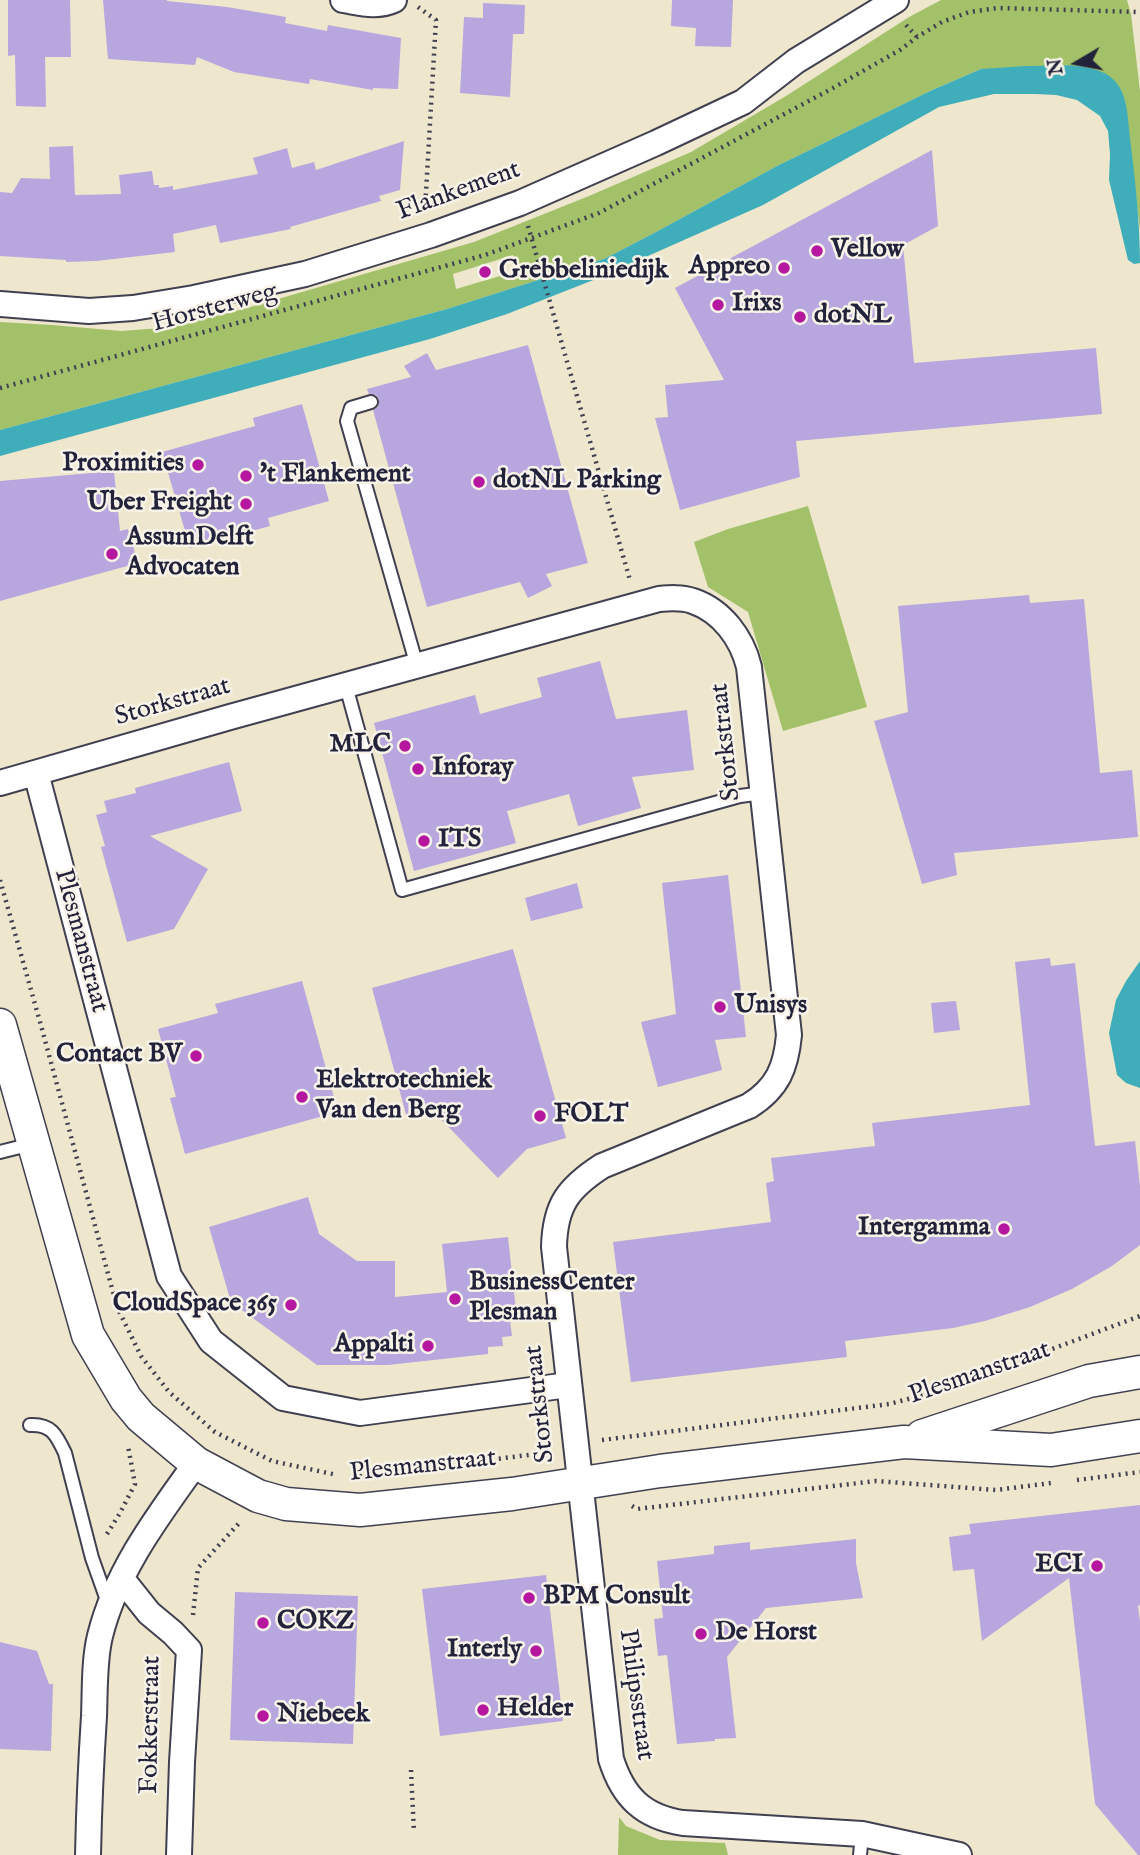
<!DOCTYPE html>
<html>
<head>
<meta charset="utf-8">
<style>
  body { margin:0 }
  #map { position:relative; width:1140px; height:1855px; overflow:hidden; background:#eee7cd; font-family:"IM FELL English",serif }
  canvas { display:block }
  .north { position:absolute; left:1042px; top:28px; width:70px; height:70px; -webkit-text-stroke:5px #f7f3e8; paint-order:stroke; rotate:260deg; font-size:19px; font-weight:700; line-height:28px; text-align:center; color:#22223b }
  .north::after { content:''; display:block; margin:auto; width:24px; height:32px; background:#22223b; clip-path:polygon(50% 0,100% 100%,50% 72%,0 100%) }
</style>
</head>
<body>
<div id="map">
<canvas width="1140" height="1855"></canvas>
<div class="north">N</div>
</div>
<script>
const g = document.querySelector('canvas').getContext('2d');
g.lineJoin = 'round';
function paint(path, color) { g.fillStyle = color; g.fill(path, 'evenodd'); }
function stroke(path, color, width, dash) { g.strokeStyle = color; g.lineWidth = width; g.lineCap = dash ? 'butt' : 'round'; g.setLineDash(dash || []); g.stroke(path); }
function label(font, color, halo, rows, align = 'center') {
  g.font = font + ' "IM FELL English",serif'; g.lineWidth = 5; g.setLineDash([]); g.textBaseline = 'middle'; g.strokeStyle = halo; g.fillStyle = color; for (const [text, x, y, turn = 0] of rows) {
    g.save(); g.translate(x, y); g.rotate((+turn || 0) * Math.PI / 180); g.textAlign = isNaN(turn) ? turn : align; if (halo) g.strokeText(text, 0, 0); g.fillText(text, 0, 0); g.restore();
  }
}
paint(new Path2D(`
  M 941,0 L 1127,0 L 1131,14 L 1140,91 L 1140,231 L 1125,103 L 981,69 L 930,91 L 777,166 L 656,232 L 604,259 L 447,309 L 0,430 L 0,322 L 52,325 L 121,331 L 174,327 L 247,308 L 474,242 L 589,196 L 691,152 L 786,96 L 909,17 ZM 513,255 L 517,271 L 456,289 L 453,274 Z
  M 808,506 L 867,707 L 783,731 L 748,612 L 708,587 L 694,542 L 728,529 Z
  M 619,1817 L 626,1826 L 660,1840 L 725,1843 L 728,1855 L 618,1855 Z`), '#a3c169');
paint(new Path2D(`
  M 1026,66 C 1050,66 1079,62 1102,72 C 1110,75 1117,82 1121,90 C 1128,104 1128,122 1130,138 C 1135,179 1140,221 1140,263 L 1134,264 L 1128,260 L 1109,180 L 1110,154 L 1108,131 L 1100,116 L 1077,100 L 1056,95 L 1035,94 L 994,94 L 939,107 L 763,205 L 596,279 L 507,314 L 430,339 L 0,456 L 0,430 L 447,309 L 604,259 L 656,232 L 777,166 L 930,91 L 981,69 Z
  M 1140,961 L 1140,1088 L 1126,1083 L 1117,1075 L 1109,1033 L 1116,1000 L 1126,981 Z`), '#3faeba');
paint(new Path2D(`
  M 8,0 L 70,0 L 71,57 L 45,57 L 46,107 L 16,106 L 15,55 L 8,56 Z
  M 103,0 L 167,0 L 167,1 L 227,7 L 286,17 L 285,23 L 327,31 L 328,25 L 401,38 L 398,89 L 373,88 L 373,90 L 310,79 L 309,84 L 234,72 L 197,57 L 195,65 L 108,59 Z
  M 672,0 L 733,0 L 731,47 L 695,46 L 696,28 L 671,26 Z
  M 483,3 L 525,5 L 524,34 L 513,34 L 510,97 L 460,93 L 464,17 L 483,18 Z
  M 404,141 L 400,190 L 379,196 L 381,201 L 290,227 L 291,229 L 220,243 L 216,225 L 173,234 L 175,252 L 96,261 L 66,262 L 66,260 L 0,256 L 0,192 L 12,193 L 21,178 L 50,179 L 49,147 L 73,146 L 75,195 L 121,194 L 119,175 L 152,171 L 154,185 L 159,185 L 159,188 L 173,186 L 173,190 L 258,174 L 253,158 L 287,148 L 292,168 L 314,162 L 316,170 Z
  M 932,150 L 938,226 L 903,245 L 914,363 L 1096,348 L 1102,414 L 796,441 L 800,477 L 680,510 L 655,418 L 668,417 L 665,385 L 724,380 L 675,288 Z
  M 528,345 L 588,563 L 546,574 L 552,586 L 528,598 L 520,582 L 427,607 L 373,410 L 378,407 L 379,400 L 376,395 L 369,394 L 367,389 L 411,377 L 404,366 L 427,353 L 436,370 Z
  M 302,404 L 329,501 L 268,518 L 270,526 L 190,548 L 162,452 L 255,426 L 253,418 Z
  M 114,471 L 120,531 L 128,529 L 138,563 L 0,601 L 0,481 Z
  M 1029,595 L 1030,603 L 1084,599 L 1100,773 L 1132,770 L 1138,837 L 954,853 L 957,875 L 922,884 L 874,721 L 908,712 L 898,606 Z
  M 600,661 L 616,719 L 687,710 L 694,770 L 632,777 L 641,808 L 578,826 L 569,794 L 507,811 L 516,843 L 414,871 L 374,723 L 475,695 L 480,714 L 542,697 L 537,678 Z
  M 229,762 L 242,811 L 150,836 L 208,869 L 174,929 L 127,942 L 101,847 L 105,846 L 96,815 L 107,812 L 104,801 L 136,793 L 135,788 Z
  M 728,875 L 746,1037 L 715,1040 L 722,1070 L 658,1087 L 641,1022 L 676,1014 L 662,883 Z
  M 577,883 L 583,908 L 531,921 L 525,898 Z
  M 513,949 L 566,1138 L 527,1149 L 498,1178 L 432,1110 L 407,1118 L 372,988 Z
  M 1050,958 L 1051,966 L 1075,963 L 1095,1146 L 1135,1141 L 1140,1186 L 1140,1245 L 1112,1266 L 1072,1289 L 1030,1307 L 985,1321 L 953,1328 L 845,1341 L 847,1357 L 631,1382 L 613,1242 L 771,1222 L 766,1183 L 774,1181 L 771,1158 L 875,1146 L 872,1123 L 1030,1105 L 1015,962 Z
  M 302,981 L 338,1112 L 185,1154 L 170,1098 L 176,1097 L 158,1029 L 218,1013 L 215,1004 Z
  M 956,1001 L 960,1030 L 934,1033 L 931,1003 Z
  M 308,1197 L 319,1234 L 357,1261 L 395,1261 L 395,1297 L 447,1292 L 442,1244 L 508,1237 L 517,1319 L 510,1320 L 512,1336 L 502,1337 L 503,1346 L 488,1347 L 488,1354 L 388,1365 L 317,1365 L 231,1302 L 209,1227 Z
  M 1140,1505 L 1140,1605 L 1138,1606 L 1140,1621 L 1140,1855 L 1138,1855 L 1095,1804 L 1069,1578 L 982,1641 L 974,1569 L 953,1571 L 949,1537 L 971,1534 L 969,1524 Z
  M 856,1539 L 856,1563 L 863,1598 L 766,1608 L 727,1657 L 736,1738 L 715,1739 L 715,1741 L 677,1744 L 667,1655 L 658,1656 L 654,1619 L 663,1618 L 657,1561 L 714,1554 L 714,1546 L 750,1542 L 750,1550 Z
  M 546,1575 L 563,1721 L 440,1736 L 422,1589 Z
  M 235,1592 L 358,1596 L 353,1744 L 230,1740 Z
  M 0,1642 L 37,1651 L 49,1684 L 53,1684 L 51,1751 L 0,1749 Z`), '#b8a6de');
const service = new Path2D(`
  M 371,402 L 351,408 L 347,421 L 417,666
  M 346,686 L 402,890 L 740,796 L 763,793
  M 0,1152 L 32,1144
  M 30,1425 C 51,1424 56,1434 65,1453 L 92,1558 L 108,1603
  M 860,1855 L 862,1834`);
const minor = new Path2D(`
  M 343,0 C 361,3 377,8 394,0
  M 0,304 L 89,311 L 133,308 L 194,298 L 305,274 L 431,235 L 520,203 L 656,143 L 743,102 L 796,61 L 896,0
  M 36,773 L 169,1276 L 211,1341 L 283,1398 L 360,1413 L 568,1385
  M 0,783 L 230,717 L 659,599 C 670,598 682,597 693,601 C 722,611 742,638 749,667 L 789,1035 C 786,1067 778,1088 749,1106 L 602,1166 C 568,1188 555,1205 554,1247 L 611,1759 C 623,1797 643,1817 683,1823 L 862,1834 L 959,1855
  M 122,1579 L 149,1613 L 173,1633 L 189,1650 L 182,1762 L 179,1855
  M 88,1855 C 89,1809 91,1762 94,1716 C 95,1691 94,1660 100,1636 C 116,1571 158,1516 196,1463`);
const tertiary = new Path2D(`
  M 0,1025 L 88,1335 L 126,1399 L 141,1417 L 196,1463 L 258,1496 L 286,1504 L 360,1510 L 512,1494 L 660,1471 L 904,1442 L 1051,1450 L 1140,1436
  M 922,1436 L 1089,1381 L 1140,1372`);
stroke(service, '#414051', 16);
stroke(minor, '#414051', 28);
stroke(tertiary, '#414051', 35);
stroke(new Path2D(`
  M 418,7 L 436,20 L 425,209
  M 906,25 L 917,37
  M 528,226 L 630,580
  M 0,388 L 485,255 L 599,213 L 833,88 L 900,50 L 917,37 L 942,22 L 969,12 L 997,8 L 1140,12
  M 0,880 L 42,1029 L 117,1307 L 141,1356 L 169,1392 L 215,1432 L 272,1461 L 337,1475
  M 602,1440 L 889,1404 L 943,1390 L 1140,1316
  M 353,1477 L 552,1452
  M 1077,1480 L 1140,1472
  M 632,1506 L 637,1509 L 876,1481 L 996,1490 L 1051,1483
  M 107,1534 L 120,1513 L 135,1484 L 128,1446
  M 193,1615 L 198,1568 L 241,1521
  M 411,1770 L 414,1832`), '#414051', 4.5, [2, 5]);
stroke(service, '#fff', 12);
stroke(minor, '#fff', 24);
stroke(tertiary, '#fff', 32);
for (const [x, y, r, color] of [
  [817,251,7,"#b5179e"],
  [784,268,7,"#b5179e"],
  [485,272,7,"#b5179e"],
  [718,305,7,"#b5179e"],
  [800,317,7,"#b5179e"],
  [198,465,7,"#b5179e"],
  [246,476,7,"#b5179e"],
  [479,482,7,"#b5179e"],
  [246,504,7,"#b5179e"],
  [112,554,7,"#b5179e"],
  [405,746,7,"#b5179e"],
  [418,769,7,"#b5179e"],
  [424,841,7,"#b5179e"],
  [720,1007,7,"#b5179e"],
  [196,1056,7,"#b5179e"],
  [302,1097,7,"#b5179e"],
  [540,1116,7,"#b5179e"],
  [1004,1229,7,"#b5179e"],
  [455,1299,7,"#b5179e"],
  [291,1305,7,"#b5179e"],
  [428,1346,7,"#b5179e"],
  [1097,1566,7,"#b5179e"],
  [529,1598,7,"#b5179e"],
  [263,1623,7,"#b5179e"],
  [701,1634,7,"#b5179e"],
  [536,1651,7,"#b5179e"],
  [483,1710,7,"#b5179e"],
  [263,1716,7,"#b5179e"]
]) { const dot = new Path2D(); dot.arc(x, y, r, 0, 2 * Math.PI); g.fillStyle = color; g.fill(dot); stroke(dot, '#f7f3e8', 2.5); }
label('26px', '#22223b', '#f7f3e8', [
  ["Flankement",459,192,-20],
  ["Horsterweg",215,309,-15],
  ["Storkstraat",173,703,-16],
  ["Storkstraat",727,742,-96],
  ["Plesmanstraat",80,941,75],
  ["Plesmanstraat",980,1374,-19],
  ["Storkstraat",541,1404,-96],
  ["Plesmanstraat",423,1467,-6],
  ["Philipsstraat",635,1695,82],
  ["Fokkerstraat",152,1725,-89]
]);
label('bold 26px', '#22223b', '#f7f3e8', [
  ["Vellow",831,251],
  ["Appreo",770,268,"right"],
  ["Grebbeliniedijk",499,272],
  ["Irixs",732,305],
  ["dotNL",814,317],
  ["Proximities",184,465,"right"],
  ["'t Flankement",260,476],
  ["dotNL Parking",493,482],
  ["Uber Freight",232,504,"right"],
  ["AssumDelft",126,539],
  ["Advocaten",126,569],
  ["MLC",391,746,"right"],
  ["Inforay",432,769],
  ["ITS",438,841],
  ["Unisys",734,1007],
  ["Contact BV",182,1056,"right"],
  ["Elektrotechniek",316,1082],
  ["Van den Berg",316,1112],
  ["FOLT",554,1116],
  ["Intergamma",990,1229,"right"],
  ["BusinessCenter",469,1284],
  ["Plesman",469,1314],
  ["CloudSpace 365",277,1305,"right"],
  ["Appalti",414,1346,"right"],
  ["ECI",1083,1566,"right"],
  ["BPM Consult",543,1598],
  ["COKZ",277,1623],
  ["De Horst",715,1634],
  ["Interly",522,1651,"right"],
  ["Helder",497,1710],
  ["Niebeek",277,1716]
], 'left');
</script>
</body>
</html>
